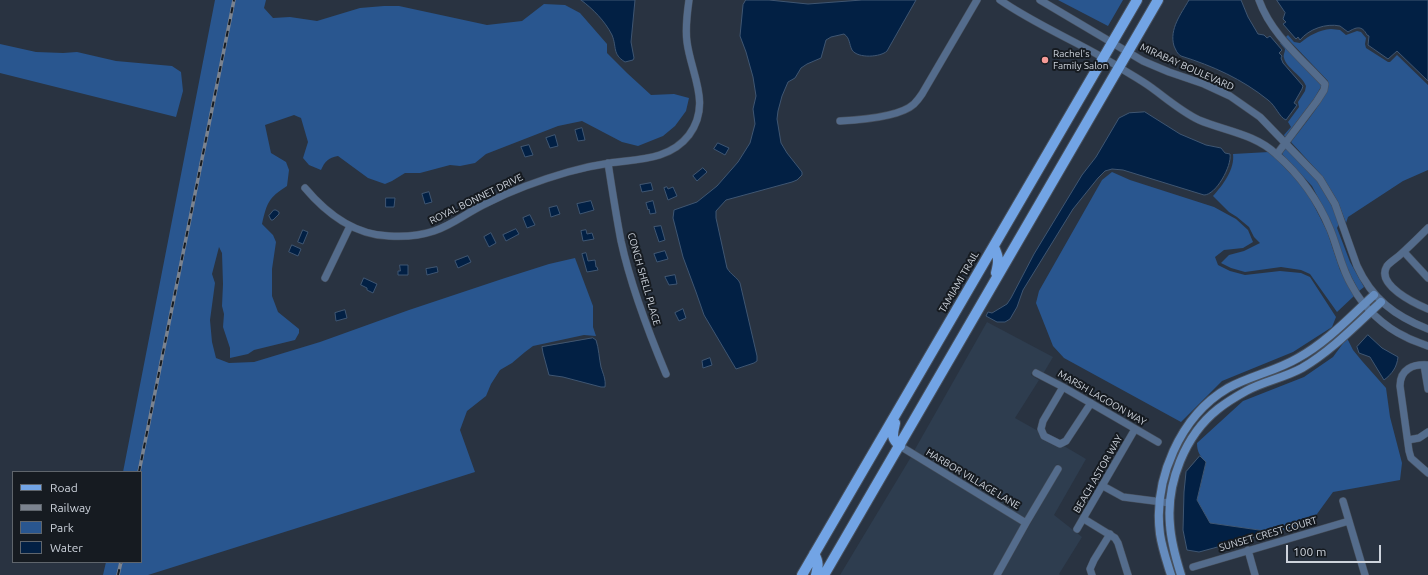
<!DOCTYPE html>
<html>
<head>
<meta charset="utf-8">
<style>
  body { margin:0 }
  #map { position:relative; width:1428px; height:575px; overflow:hidden; background:#293341; font-family:Ubuntu,sans-serif }
  canvas { display:block }
  .legend { position:absolute; left:12px; top:471px; width:130px; height:92px; box-sizing:border-box; background:#161b21; border:1px solid #5f656c; margin:0; padding:5px 7px; list-style:none; font-size:12px; color:#cdd3dc }
  .legend li { display:flex; align-items:center; gap:8px; height:20px }
  .legend b { width:20px; border:1px solid #5f656c }
  .scale { position:absolute; left:1286px; top:545px; width:95px; height:18px; box-sizing:border-box; border:2px solid #cdd3dc; border-top:0; padding-left:5px; font-size:12px; line-height:14px; white-space:nowrap; color:#cdd3dc; -webkit-text-stroke:3px #161b21; paint-order:stroke }
</style>
</head>
<body>
<div id="map">
<canvas width="1428" height="575"></canvas>
<ul class="legend">
<li><b style="height:5px;background:#72a4e5"></b>Road</li>
<li><b style="height:5px;background:#7b838f"></b>Railway</li>
<li><b style="height:11px;background:#29568f"></b>Park</li>
<li><b style="height:11px;background:#022044"></b>Water</li>
</ul>
<div class="scale">100 m</div>
</div>
<script>
const g = document.querySelector('canvas').getContext('2d');
g.lineJoin = 'round';
function paint(path, color) { g.fillStyle = color; g.fill(path, 'evenodd'); }
function stroke(path, color, width, dash) { g.strokeStyle = color; g.lineWidth = width; g.lineCap = dash ? 'butt' : 'round'; g.setLineDash(dash || []); g.stroke(path); }
function label(font, color, halo, rows, align = 'center') {
  g.font = font + ' Ubuntu,sans-serif'; g.lineWidth = 4; g.setLineDash([]); g.textBaseline = 'middle'; g.strokeStyle = halo; g.fillStyle = color; for (const [text, x, y, turn = 0] of rows) {
    g.save(); g.translate(x, y); g.rotate((+turn || 0) * Math.PI / 180); g.textAlign = isNaN(turn) ? turn : align; if (halo) g.strokeText(text, 0, 0); g.fillText(text, 0, 0); g.restore();
  }
}
paint(new Path2D(`
  M 987,322 L 1053,357 L 1043,374 L 1034,369 L 1031,375 L 1039,380 L 1015,418 L 1038,431 L 1043,439 L 1058,447 L 1064,446 L 1086,459 L 1054,515 L 1082,537 L 1059,574 L 1060,575 L 1001,575 L 1062,468 L 1057,464 L 1025,518 L 914,451 Z
  M 911,457 L 1022,524 L 993,575 L 840,575 Z`), '#2e3d4f');
paint(new Path2D(`
  M 215,0 L 266,0 L 264,8 L 273,18 L 290,17 L 317,21 L 360,8 L 384,6 L 399,6 L 487,25 L 522,21 L 544,4 L 565,5 L 580,13 L 607,44 L 607,53 L 627,73 L 651,95 L 674,94 L 689,98 L 686,111 L 675,126 L 663,136 L 638,146 L 622,142 L 582,121 L 558,126 L 486,154 L 475,163 L 460,166 L 450,165 L 420,173 L 405,173 L 392,181 L 385,184 L 368,178 L 338,156 C 328,158 325,161 321,170 L 309,165 L 303,158 L 308,142 L 301,118 L 294,115 L 265,125 L 271,153 L 286,162 L 289,170 L 287,186 C 268,198 267,203 262,224 L 273,235 L 276,242 L 272,269 L 272,296 L 278,312 L 299,329 L 299,333 L 295,340 L 254,350 L 248,354 L 230,358 L 230,348 L 223,327 L 224,314 L 222,306 L 223,284 L 222,253 L 219,247 L 212,274 L 215,283 L 210,320 L 212,342 L 216,358 L 229,363 L 254,362 L 320,342 L 409,310 L 505,278 L 549,264 L 575,258 L 593,306 L 593,327 L 596,336 L 584,335 L 533,346 L 525,352 L 512,363 L 500,370 L 491,384 L 486,396 L 467,411 L 460,430 L 475,472 L 148,575 L 103,575 L 106,562 L 141,562 L 141,472 L 123,472 Z
  M 1058,0 L 1123,0 L 1108,26 Z
  M 1331,29 L 1340,30 L 1346,35 L 1357,31 L 1361,32 L 1366,38 L 1365,44 L 1366,48 L 1388,62 L 1390,62 L 1397,55 L 1428,85 L 1428,170 L 1403,181 L 1348,217 L 1346,223 L 1338,202 L 1323,177 L 1291,142 C 1299,131 1331,94 1328,81 L 1286,37 L 1288,35 L 1294,42 L 1300,43 C 1310,35 1319,30 1331,29 Z
  M 1281,42 L 1322,85 L 1314,99 L 1285,137 L 1284,135 L 1291,127 L 1288,122 L 1299,107 L 1298,102 L 1305,91 L 1306,86 C 1302,75 1286,68 1284,58 C 1283,54 1285,53 1285,49 L 1280,43 Z
  M 0,44 L 36,52 L 63,53 L 77,52 L 116,61 L 172,66 L 181,72 L 183,91 L 176,117 L 0,73 Z
  M 1286,148 L 1318,182 L 1332,206 L 1339,224 L 1337,228 L 1350,262 L 1364,287 L 1359,291 L 1346,267 L 1333,229 L 1324,209 L 1312,186 L 1282,154 Z
  M 1269,152 L 1275,157 L 1306,190 L 1327,231 L 1340,270 L 1354,296 L 1337,312 L 1310,274 L 1301,270 L 1281,267 L 1245,272 L 1231,268 L 1221,263 L 1229,255 L 1244,251 L 1260,243 L 1254,237 L 1249,227 L 1237,217 L 1229,212 L 1213,196 C 1223,185 1235,169 1233,154 Z
  M 1112,172 L 1130,180 L 1214,207 L 1236,219 L 1248,230 L 1253,242 L 1243,248 L 1224,250 L 1215,257 L 1218,265 L 1230,271 L 1245,275 L 1280,271 L 1301,273 L 1310,277 L 1336,317 L 1332,327 L 1293,352 L 1222,381 L 1181,422 L 1064,358 L 1053,346 L 1036,303 L 1039,291 L 1102,180 Z
  M 1347,338 L 1353,350 L 1362,361 L 1386,388 L 1390,417 L 1402,463 L 1400,480 L 1333,492 L 1309,525 L 1273,532 L 1210,524 L 1197,500 L 1206,462 C 1200,456 1197,452 1197,443 L 1243,401 L 1304,377 L 1333,357 Z`), '#29568f');
const water = new Path2D(`
  M 581,0 L 635,0 L 631,42 L 634,58 L 633,60 L 625,62 C 612,54 617,47 612,35 C 605,21 593,9 581,0 Z
  M 746,0 L 769,0 L 808,4 L 862,0 L 916,0 L 887,51 C 881,57 858,59 852,50 C 849,44 850,38 844,34 L 831,37 L 826,40 L 821,58 L 807,64 L 801,68 L 795,78 L 788,82 L 782,96 L 778,111 L 777,119 L 781,143 L 787,153 L 802,172 L 802,175 L 797,180 L 792,182 L 726,200 L 716,211 L 716,218 L 727,268 C 731,275 737,277 740,283 L 757,356 L 757,361 L 754,363 L 736,369 L 704,315 L 696,292 L 683,257 L 673,218 L 674,210 L 697,202 L 717,186 L 738,162 L 750,143 L 755,124 L 753,109 L 756,96 L 753,77 L 746,52 L 740,36 L 743,5 Z
  M 1189,0 L 1241,0 L 1248,17 L 1258,34 L 1264,35 L 1267,38 L 1270,36 L 1282,50 L 1279,53 L 1282,56 L 1281,58 L 1283,63 L 1303,86 L 1302,89 L 1294,103 L 1297,105 L 1286,120 C 1279,117 1276,106 1268,100 C 1242,79 1213,66 1181,56 C 1177,54 1176,50 1174,46 C 1169,29 1181,14 1189,0 Z
  M 1277,0 L 1428,0 L 1428,81 L 1397,51 L 1388,59 L 1368,45 L 1369,36 L 1367,35 C 1362,25 1356,27 1348,32 C 1345,30 1343,28 1340,26 C 1326,23 1309,29 1300,40 L 1298,37 L 1296,39 L 1283,24 L 1286,22 L 1283,19 L 1285,13 Z
  M 1145,112 L 1180,134 L 1206,145 L 1221,148 L 1225,153 L 1230,154 C 1232,166 1216,195 1204,195 L 1123,170 L 1112,169 L 1105,171 L 1098,178 L 1073,209 L 1023,290 L 1017,307 L 1010,319 L 1005,322 L 997,322 L 986,316 L 988,312 L 992,313 L 1007,304 L 1011,298 L 1034,254 L 1082,175 L 1096,157 L 1119,118 L 1129,113 Z
  M 582,128 L 585,140 L 578,141 L 575,130 Z
  M 555,135 L 558,146 L 550,148 L 546,138 Z
  M 718,143 L 729,148 L 725,155 L 714,149 Z
  M 529,145 L 533,155 L 525,157 L 521,147 Z
  M 703,168 L 707,172 L 697,181 L 693,176 Z
  M 651,183 L 653,190 L 642,192 L 640,185 Z
  M 667,187 L 668,189 L 673,187 L 677,196 L 668,200 L 664,188 Z
  M 429,192 L 432,202 L 425,204 L 422,194 Z
  M 386,198 L 395,198 L 394,207 L 386,207 Z
  M 591,201 L 594,210 L 580,214 L 577,204 Z
  M 653,201 L 656,213 L 650,214 L 649,209 L 648,210 L 646,203 Z
  M 557,206 L 560,214 L 551,217 L 549,208 Z
  M 274,210 L 276,210 L 279,212 L 279,214 L 273,220 L 271,220 L 269,216 Z
  M 530,215 L 535,225 L 527,228 L 523,218 Z
  M 661,226 L 665,240 L 659,242 L 654,227 Z
  M 516,229 L 519,234 L 506,241 L 503,235 Z
  M 303,230 L 308,232 L 303,244 L 298,242 Z
  M 586,230 L 587,234 L 592,233 L 594,239 L 583,241 L 581,231 Z
  M 491,233 L 496,243 L 489,247 L 484,237 Z
  M 292,245 L 301,249 L 298,256 L 289,252 Z
  M 665,251 L 668,259 L 657,262 L 654,254 Z
  M 586,253 L 588,261 L 595,260 L 596,267 L 597,267 L 598,270 L 587,272 L 582,254 Z
  M 468,256 L 471,262 L 458,268 L 455,261 Z
  M 400,265 L 408,265 L 408,275 L 398,275 L 398,271 L 400,271 Z
  M 437,267 L 438,272 L 427,275 L 426,269 Z
  M 675,275 L 677,284 L 669,285 L 665,277 Z
  M 364,278 L 377,284 L 373,293 L 367,290 L 367,288 L 361,285 Z
  M 683,309 L 686,318 L 679,321 L 675,313 Z
  M 345,310 L 347,318 L 336,321 L 335,313 Z
  M 1368,335 L 1382,348 L 1398,357 C 1397,367 1392,374 1384,380 L 1370,357 L 1359,353 L 1357,347 Z
  M 593,338 L 596,340 C 599,349 599,358 601,367 C 603,374 606,379 605,387 L 601,387 L 563,377 L 549,375 L 543,353 L 542,347 Z
  M 710,358 L 712,365 L 703,368 L 702,361 Z
  M 1200,456 L 1206,462 L 1197,500 L 1210,523 L 1273,532 L 1199,552 L 1187,550 L 1183,530 L 1184,492 L 1186,472 Z`);
paint(water, '#022044');
stroke(water, '#3f5672', 1);
const street = new Path2D(`
  M 1000,0 C 1036,25 1076,41 1114,64 C 1126,72 1140,79 1152,88 C 1167,99 1182,112 1199,120 C 1225,131 1255,134 1276,154 C 1300,175 1318,200 1330,229 C 1338,248 1341,268 1352,286 C 1363,307 1384,327 1406,337 C 1413,341 1421,343 1428,346
  M 1040,0 L 1143,61 L 1169,72 L 1204,84 L 1230,96 L 1260,117 L 1320,179 L 1335,204 L 1357,266 C 1372,299 1395,316 1428,329
  M 1259,0 C 1271,34 1301,58 1325,84 L 1324,90 L 1317,101 L 1277,154
  M 840,121 C 859,120 900,117 914,104 C 917,101 920,97 922,94 L 977,0
  M 608,163 C 612,189 616,215 621,241 C 631,287 648,331 666,374
  M 305,188 C 326,213 355,235 389,236 C 404,237 419,236 434,231 C 453,225 469,211 487,203 C 513,190 540,180 568,172 C 582,168 596,165 610,163 C 638,159 670,160 689,135 C 712,104 691,74 687,42 C 685,28 687,14 689,0
  M 1428,228 C 1419,237 1410,246 1401,254 C 1397,258 1390,262 1387,266 C 1375,285 1416,304 1428,309
  M 1404,252 L 1428,278
  M 325,278 L 350,226
  M 1424,365 L 1428,389
  M 1428,365 C 1413,364 1400,369 1400,386 L 1409,451 L 1411,458 L 1428,473
  M 1036,373 L 1063,387 L 1158,442
  M 1063,387 L 1043,421 L 1041,429 L 1044,436 L 1060,444 L 1066,441 L 1091,403
  M 1408,440 L 1419,438 L 1428,432
  M 900,446 L 1026,523 L 997,575
  M 1103,486 L 1123,497 L 1170,503
  M 1343,501 L 1365,575
  M 1084,519 L 1115,538 L 1118,543 L 1128,575
  M 1026,523 L 1058,469
  M 1077,529 L 1135,429
  M 1248,550 L 1255,575
  M 1193,567 L 1349,521
  M 1092,575 L 1090,569 L 1094,560 L 1110,534`);
const secondary = new Path2D(`
  M 1171,575 C 1167,562 1162,548 1160,534 C 1153,480 1180,416 1228,388 C 1250,376 1276,371 1298,358 C 1327,342 1350,317 1374,295
  M 1181,575 C 1176,559 1171,542 1170,525 C 1166,483 1185,435 1218,409 C 1227,402 1237,396 1246,391 C 1264,381 1284,378 1302,368 C 1331,351 1356,325 1381,302`);
const primary = new Path2D(`
  M 994,247 C 999,258 999,261 996,273
  M 895,423 C 893,434 890,437 900,446
  M 814,554 C 819,562 818,567 816,575
  M 802,575 L 1137,0
  M 824,575 L 1158,0`);
stroke(street, '#47505d', 8);
stroke(secondary, '#47505d', 10);
stroke(primary, '#47505d', 12);
stroke(street, '#546c8c', 7);
stroke(secondary, '#658cbe', 8);
stroke(primary, '#72a4e5', 10);
const rail = new Path2D(`
  M 139,472 L 234,0
  M 118,575 L 121,562`);
stroke(rail, '#7b838f', 3.5);
stroke(rail, '#161b21', 2, [6]);
for (const [x, y, r, color] of [
  [1045,60,4,"#f59b97"]
]) { const dot = new Path2D(); dot.arc(x, y, r, 0, 2 * Math.PI); g.fillStyle = color; g.fill(dot); stroke(dot, '#161b21', 1.5); }
label('10px', '#cdd3dc', '#161b21', [
  ["Rachel's",1053,54],
  ["Family Salon",1053,66]
], 'left');
label('10px', '#cdd3dc', '#161b21', [
  ["MIRABAY BOULEVARD",1187,67,24],
  ["ROYAL BONNET DRIVE",476,199,-26],
  ["CONCH SHELL PLACE",644,279,74],
  ["TAMIAMI TRAIL",959,282,-60],
  ["MARSH LAGOON WAY",1102,398,30],
  ["BEACH ASTOR WAY",1098,474,-60],
  ["HARBOR VILLAGE LANE",973,479,31],
  ["SUNSET CREST COURT",1268,534,-16]
]);
</script>
</body>
</html>
